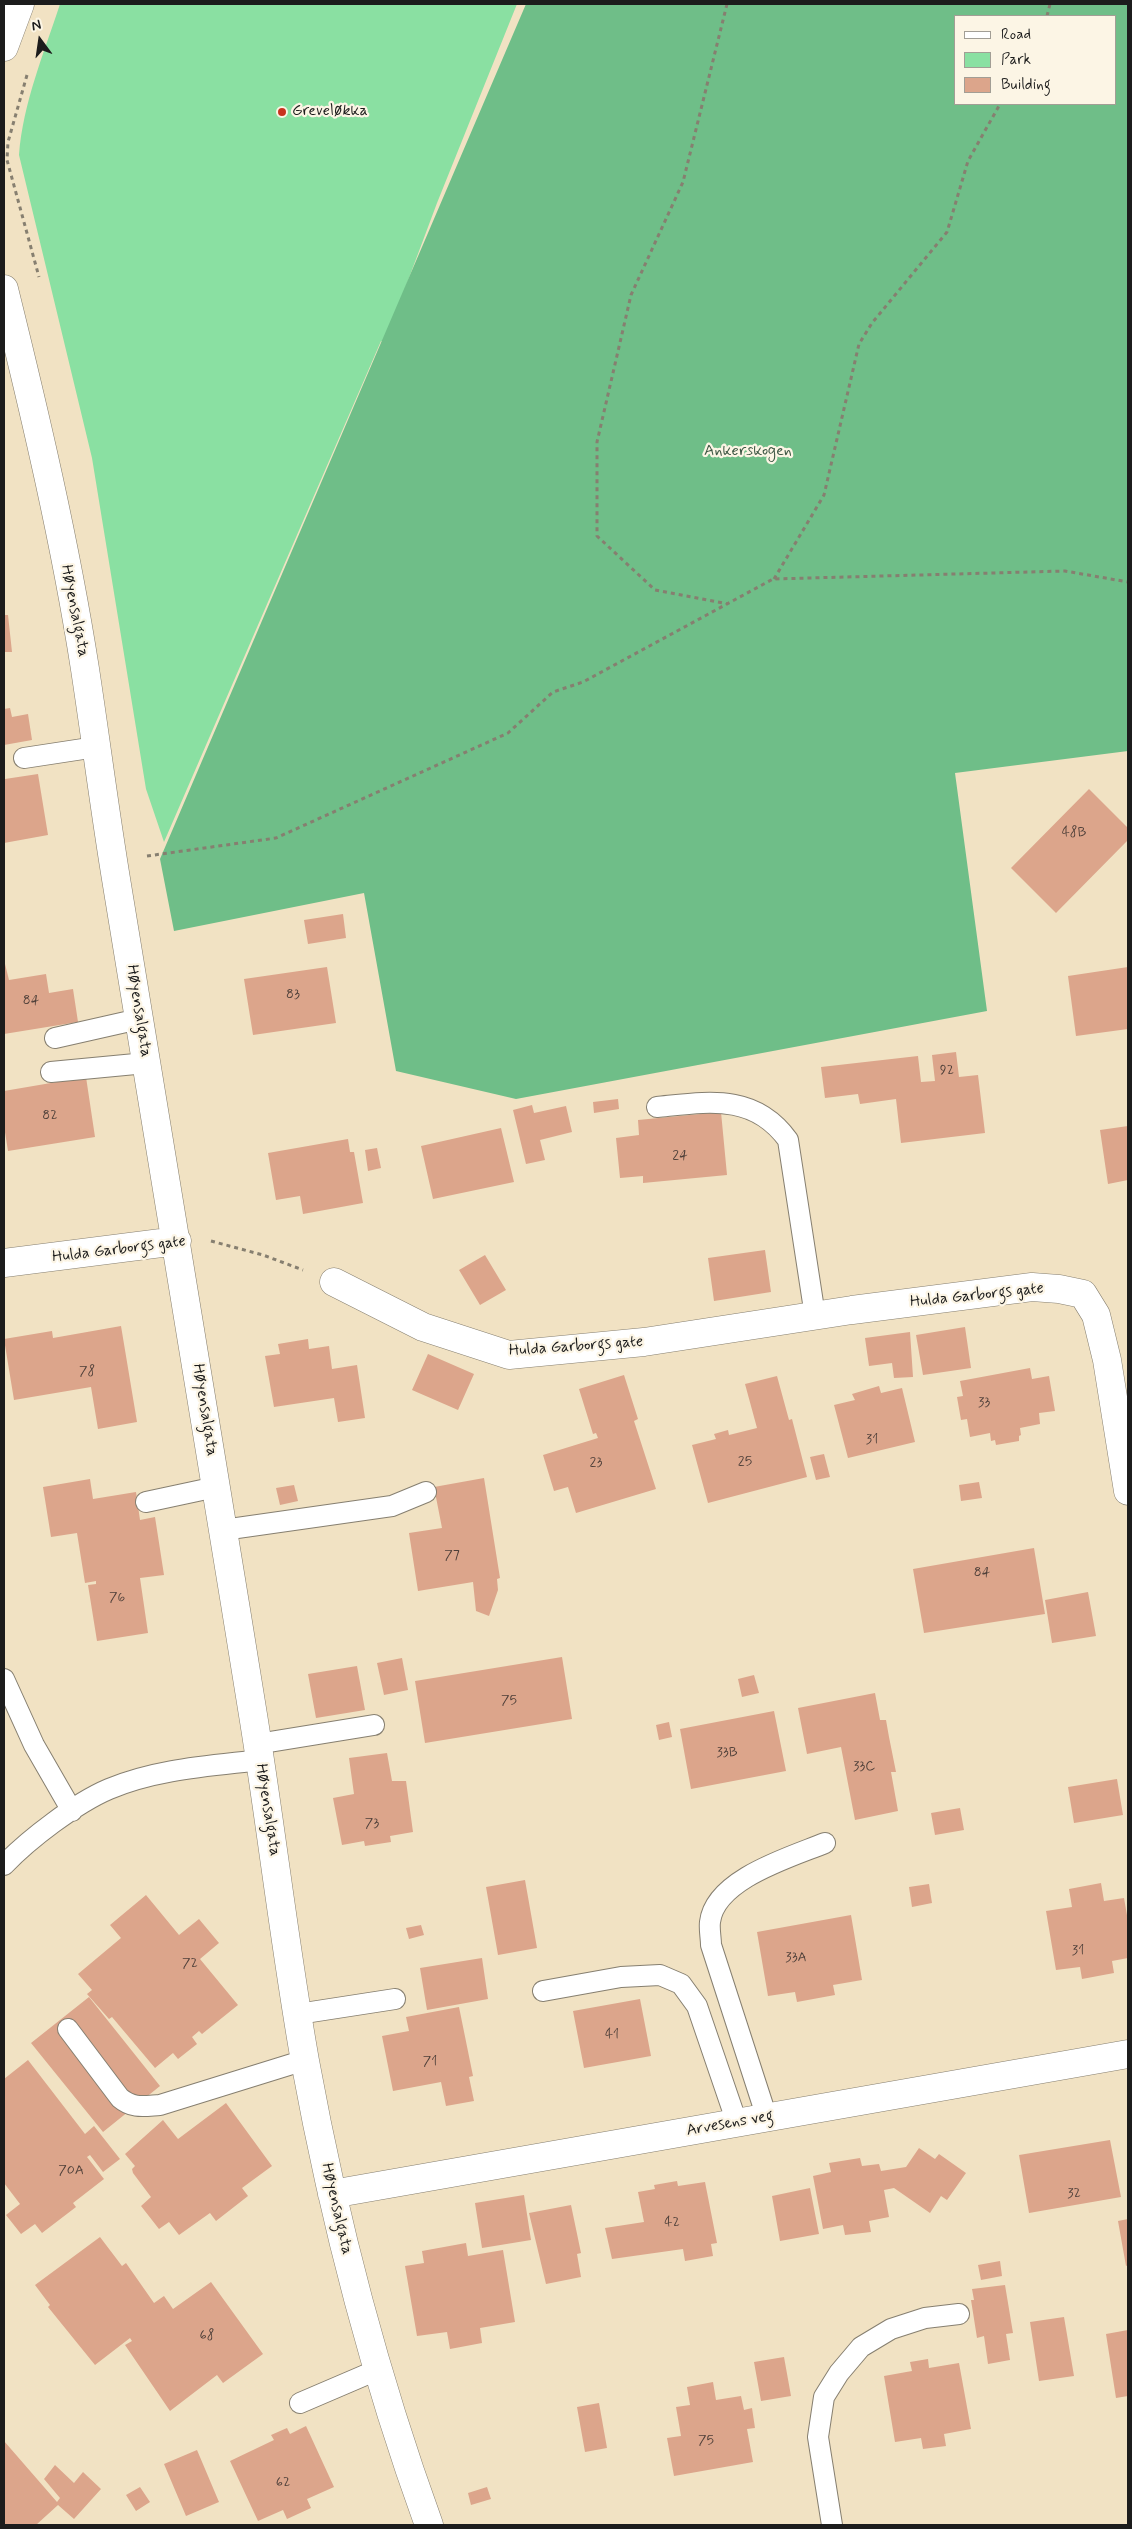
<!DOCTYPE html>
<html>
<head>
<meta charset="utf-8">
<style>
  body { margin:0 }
  #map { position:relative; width:1132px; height:2529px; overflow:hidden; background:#f1e2c3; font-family:Mynerve,sans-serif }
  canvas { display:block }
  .frame { position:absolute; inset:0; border:5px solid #1c1c1c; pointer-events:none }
  .legend { position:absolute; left:954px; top:15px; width:162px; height:90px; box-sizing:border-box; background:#fcf5e5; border:1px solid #a29e95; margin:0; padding:6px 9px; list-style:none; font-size:15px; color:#1c1c1c }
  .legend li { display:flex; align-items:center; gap:10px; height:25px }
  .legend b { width:25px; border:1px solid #a29e95 }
  .north { position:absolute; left:15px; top:15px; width:50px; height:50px; -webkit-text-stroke:4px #fcf5e5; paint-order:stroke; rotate:346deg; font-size:14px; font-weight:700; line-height:20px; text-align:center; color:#1c1c1c }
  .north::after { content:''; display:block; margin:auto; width:18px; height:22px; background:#1c1c1c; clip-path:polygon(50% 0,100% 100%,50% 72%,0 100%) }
</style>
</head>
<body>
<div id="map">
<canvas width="1132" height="2529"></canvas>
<div class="frame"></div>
<ul class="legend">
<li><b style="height:6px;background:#fff"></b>Road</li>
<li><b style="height:14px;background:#8ae0a2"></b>Park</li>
<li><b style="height:14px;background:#dca58b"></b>Building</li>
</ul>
<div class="north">N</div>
</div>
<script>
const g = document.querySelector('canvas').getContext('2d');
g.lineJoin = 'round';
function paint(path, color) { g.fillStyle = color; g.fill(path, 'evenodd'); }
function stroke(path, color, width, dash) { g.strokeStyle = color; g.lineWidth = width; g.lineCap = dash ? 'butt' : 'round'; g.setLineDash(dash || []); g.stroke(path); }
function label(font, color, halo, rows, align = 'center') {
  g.font = font + ' Mynerve,sans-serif'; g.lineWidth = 4.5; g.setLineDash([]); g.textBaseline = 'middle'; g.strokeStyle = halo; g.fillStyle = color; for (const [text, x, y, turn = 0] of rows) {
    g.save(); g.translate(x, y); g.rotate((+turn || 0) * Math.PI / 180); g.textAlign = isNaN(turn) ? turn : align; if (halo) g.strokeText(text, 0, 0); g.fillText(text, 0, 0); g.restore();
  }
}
paint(new Path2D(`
  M 60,4 L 517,4 L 437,203 L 385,342 L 381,341 L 164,842 L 146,789 L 92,458 L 19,155 C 23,103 44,53 60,4 Z`), '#8ae0a2');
paint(new Path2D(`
  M 526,4 L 1128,4 L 1128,751 L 955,773 L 987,1011 L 516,1099 L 396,1071 L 364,893 L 174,931 L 160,859 ZM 956,16 L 1116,16 L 1116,104 L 956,104 Z`), '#6fbe88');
paint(new Path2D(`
  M 4,615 L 8,615 L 12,652 L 4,652 Z
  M 10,708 L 12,717 L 28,714 L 32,740 L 4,745 L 4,709 Z
  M 38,774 L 48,835 L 4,843 L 5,779 Z
  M 1089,789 L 1128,828 L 1128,840 L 1056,913 L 1011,868 Z
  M 343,914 L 346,938 L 308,944 L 304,920 Z
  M 4,960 L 9,980 L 46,974 L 49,993 L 73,989 L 78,1022 L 4,1034 Z
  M 327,967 L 336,1023 L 253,1035 L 244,979 Z
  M 1128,967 L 1128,1029 L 1076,1036 L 1068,976 Z
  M 956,1052 L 959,1077 L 978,1075 L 985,1133 L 901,1143 L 896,1099 L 860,1104 L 858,1094 L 825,1098 L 821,1067 L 918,1056 L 921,1082 L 935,1081 L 932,1055 Z
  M 86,1077 L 95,1137 L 8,1151 L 4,1126 L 4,1091 Z
  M 618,1099 L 619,1109 L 594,1113 L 593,1102 Z
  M 532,1105 L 534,1113 L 566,1106 L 572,1132 L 540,1140 L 545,1160 L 526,1164 L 513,1110 Z
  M 721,1112 L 727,1175 L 643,1183 L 643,1176 L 620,1178 L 616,1138 L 639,1135 L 638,1120 Z
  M 1128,1126 L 1128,1180 L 1108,1184 L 1100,1130 Z
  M 501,1128 L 514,1182 L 433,1199 L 421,1146 Z
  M 348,1139 L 350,1152 L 354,1152 L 363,1203 L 303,1214 L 300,1196 L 276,1200 L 268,1153 Z
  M 377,1148 L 381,1168 L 368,1171 L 365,1150 Z
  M 765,1250 L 771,1292 L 714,1301 L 708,1258 Z
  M 485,1255 L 506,1290 L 480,1305 L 459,1270 Z
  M 121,1326 L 137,1422 L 98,1429 L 91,1387 L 14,1400 L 4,1339 L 52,1331 L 53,1338 Z
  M 965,1327 L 971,1368 L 923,1375 L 916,1335 Z
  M 910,1332 L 913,1377 L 894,1378 L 892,1363 L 869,1366 L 865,1338 Z
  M 308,1339 L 309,1349 L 329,1346 L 332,1369 L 357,1365 L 365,1418 L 338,1422 L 334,1398 L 274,1407 L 265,1356 L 280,1354 L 278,1344 Z
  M 428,1354 L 474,1374 L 458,1410 L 412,1390 Z
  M 1030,1368 L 1032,1379 L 1049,1376 L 1055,1411 L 1039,1413 L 1040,1424 L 1020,1428 L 1021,1435 L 1019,1436 L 1019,1441 L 996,1445 L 995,1440 L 991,1441 L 990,1433 L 970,1437 L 967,1419 L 961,1420 L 957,1397 L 963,1396 L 960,1381 Z
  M 624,1375 L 638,1419 L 634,1421 L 656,1489 L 576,1513 L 568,1487 L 554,1491 L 543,1455 L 598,1438 L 596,1433 L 593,1434 L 579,1389 Z
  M 777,1376 L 789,1420 L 792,1419 L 807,1477 L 708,1503 L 692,1445 L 716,1439 L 714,1434 L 728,1430 L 729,1435 L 757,1428 L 745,1384 Z
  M 879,1386 L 881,1393 L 902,1388 L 915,1442 L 848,1458 L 834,1405 L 855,1400 L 852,1394 Z
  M 824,1454 L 830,1477 L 816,1480 L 810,1457 Z
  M 484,1478 L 500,1578 L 497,1579 L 498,1590 L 489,1616 L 476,1611 L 473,1582 L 418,1591 L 409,1533 L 442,1528 L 434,1487 Z
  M 90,1479 L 93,1499 L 136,1492 L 140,1520 L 155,1517 L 164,1575 L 140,1578 L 148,1633 L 97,1641 L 88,1585 L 96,1584 L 96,1581 L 85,1583 L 77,1533 L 51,1537 L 43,1487 Z
  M 979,1482 L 982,1498 L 961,1501 L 959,1485 Z
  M 294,1485 L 298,1501 L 280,1505 L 276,1488 Z
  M 1034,1548 L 1045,1614 L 924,1633 L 913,1569 Z
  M 1088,1592 L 1096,1636 L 1052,1643 L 1045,1600 Z
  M 562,1657 L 572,1719 L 425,1743 L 415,1681 Z
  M 402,1658 L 408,1690 L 384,1695 L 377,1663 Z
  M 357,1666 L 365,1710 L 316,1718 L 308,1674 Z
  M 754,1675 L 759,1693 L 742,1697 L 738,1679 Z
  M 875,1693 L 880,1720 L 886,1720 L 889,1737 L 896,1772 L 891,1772 L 898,1811 L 855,1820 L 841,1747 L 807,1754 L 798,1708 Z
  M 774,1711 L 786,1771 L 691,1789 L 680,1729 Z
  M 669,1722 L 672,1737 L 659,1740 L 656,1725 Z
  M 387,1753 L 392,1781 L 406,1781 L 413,1832 L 390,1836 L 391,1842 L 365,1846 L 364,1841 L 342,1845 L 333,1798 L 354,1794 L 349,1758 Z
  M 1117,1779 L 1123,1815 L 1074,1823 L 1068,1787 Z
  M 960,1808 L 964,1830 L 935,1835 L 931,1813 Z
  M 525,1880 L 537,1948 L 498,1955 L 486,1887 Z
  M 1101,1883 L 1104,1901 L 1124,1898 L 1128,1921 L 1128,1958 L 1112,1961 L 1114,1973 L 1082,1979 L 1080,1967 L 1056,1970 L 1046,1911 L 1072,1907 L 1069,1889 Z
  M 929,1884 L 932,1903 L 912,1907 L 909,1887 Z
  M 146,1895 L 179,1935 L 199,1919 L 219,1943 L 200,1959 L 238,2005 L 202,2034 L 199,2031 L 192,2037 L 197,2044 L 178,2059 L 173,2053 L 155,2068 L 112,2017 L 109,2019 L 87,1994 L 92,1990 L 78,1974 L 121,1938 L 110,1925 Z
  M 851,1915 L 862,1980 L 833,1985 L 835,1995 L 797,2002 L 795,1992 L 768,1996 L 757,1932 Z
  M 421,1925 L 424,1935 L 409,1939 L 406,1928 Z
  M 482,1958 L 488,1999 L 427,2010 L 420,1968 Z
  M 89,1997 L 160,2086 L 103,2132 L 31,2043 Z
  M 640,1999 L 651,2056 L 584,2068 L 573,2011 Z
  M 459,2007 L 473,2076 L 469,2077 L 474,2101 L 446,2106 L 441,2082 L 393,2091 L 382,2036 L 409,2031 L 406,2017 Z
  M 28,2060 L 85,2134 L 94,2126 L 120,2159 L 103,2172 L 90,2155 L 87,2157 L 104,2179 L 73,2203 L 76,2207 L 42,2233 L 35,2224 L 21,2234 L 6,2215 L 20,2204 L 4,2183 L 4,2079 Z
  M 226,2103 L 272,2166 L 242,2188 L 248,2196 L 216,2221 L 210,2213 L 179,2235 L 169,2222 L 159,2229 L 141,2206 L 151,2197 L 133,2173 L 132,2169 L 135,2166 L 125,2154 L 163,2120 L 178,2139 Z
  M 1110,2140 L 1121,2197 L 1029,2213 L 1019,2155 Z
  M 919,2148 L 935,2159 L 939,2154 L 966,2173 L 947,2200 L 941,2196 L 930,2213 L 894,2188 L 884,2190 L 889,2217 L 869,2221 L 871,2232 L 845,2235 L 843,2225 L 823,2229 L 813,2176 L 831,2172 L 829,2163 L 860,2158 L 862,2166 L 879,2164 L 881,2171 L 906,2167 Z
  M 677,2181 L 678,2186 L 705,2182 L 717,2243 L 711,2244 L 713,2256 L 685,2261 L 683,2249 L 612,2259 L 605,2228 L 644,2222 L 638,2192 L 655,2189 L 654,2185 Z
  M 810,2188 L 819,2234 L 780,2241 L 772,2196 Z
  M 524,2195 L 531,2240 L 482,2248 L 475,2203 Z
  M 571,2205 L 581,2253 L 577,2254 L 581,2277 L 546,2284 L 529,2213 Z
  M 1128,2219 L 1128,2265 L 1126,2266 L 1118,2221 Z
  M 100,2237 L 122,2266 L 126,2263 L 154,2303 L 164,2296 L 173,2309 L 211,2282 L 263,2354 L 223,2383 L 217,2375 L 170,2411 L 125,2345 L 132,2341 L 130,2338 L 95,2365 L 48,2307 L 50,2305 L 35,2285 Z
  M 466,2243 L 468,2256 L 503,2250 L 515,2322 L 480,2328 L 482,2343 L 450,2349 L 447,2332 L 417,2336 L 405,2266 L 424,2263 L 422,2251 Z
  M 1000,2261 L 1002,2276 L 981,2280 L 978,2265 Z
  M 1005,2285 L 1013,2333 L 1006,2334 L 1010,2360 L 988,2364 L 984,2336 L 977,2338 L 971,2300 L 974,2300 L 972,2289 Z
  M 1064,2317 L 1074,2376 L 1039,2381 L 1030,2322 Z
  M 1128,2330 L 1128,2396 L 1116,2398 L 1106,2334 Z
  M 784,2357 L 791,2396 L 761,2401 L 754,2362 Z
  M 928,2359 L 929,2368 L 959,2363 L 971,2429 L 944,2434 L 946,2446 L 923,2449 L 921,2438 L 895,2442 L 884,2376 L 912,2371 L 910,2362 Z
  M 713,2382 L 716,2400 L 741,2396 L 744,2410 L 752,2408 L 755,2428 L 747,2429 L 753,2462 L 674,2476 L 667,2438 L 681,2436 L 676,2407 L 690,2405 L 687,2387 Z
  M 599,2403 L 607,2448 L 585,2452 L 577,2407 Z
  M 306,2426 L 334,2487 L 307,2499 L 311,2508 L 287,2519 L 283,2510 L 258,2521 L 230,2461 L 274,2440 L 271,2435 L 287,2428 L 290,2434 Z
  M 4,2441 L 57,2502 L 60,2498 L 44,2479 L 55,2465 L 74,2483 L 83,2472 L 101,2489 L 74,2519 L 58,2505 L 36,2525 L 4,2525 Z
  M 197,2450 L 219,2502 L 186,2516 L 164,2464 Z
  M 140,2487 L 150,2502 L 136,2511 L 126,2495 Z
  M 487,2487 L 491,2499 L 471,2505 L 468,2493 Z`), '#dca58b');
const lane = new Path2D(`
  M 24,758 L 96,747
  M 55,1038 L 139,1019
  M 51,1072 L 146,1063
  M 657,1107 C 708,1102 754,1093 788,1140 L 815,1316
  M 146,1502 L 216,1487
  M 223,1530 L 392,1506 L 426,1492
  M 4,1679 L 34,1745 L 72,1811
  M 257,1744 L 374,1725
  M 4,1865 C 29,1839 76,1803 109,1789 C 156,1769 210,1766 260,1760
  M 543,1991 L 621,1977 L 660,1975 L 681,1984 L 697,2006 L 737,2123
  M 298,2014 L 395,1999
  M 68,2029 L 120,2098 C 133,2109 144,2106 160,2105 L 305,2060
  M 767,2118 L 711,1945 C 711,1938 709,1929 710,1922 C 715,1879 791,1857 825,1843
  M 300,2403 L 377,2370
  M 832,2525 L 818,2437 L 824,2397 L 839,2373 L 861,2347 L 891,2329 L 925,2318 L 959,2314`);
const street = new Path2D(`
  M 4,47 L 20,4
  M 4,289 C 35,414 65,541 85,669 C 96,741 105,813 117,885 C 163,1163 209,1442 254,1721 C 272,1834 285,1948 305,2061 C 334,2220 374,2374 429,2525
  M 4,1263 L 177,1241
  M 334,1282 L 423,1327 L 509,1355 L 644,1342 L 852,1310 L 1032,1287 L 1059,1289 L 1083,1294 L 1096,1315 L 1107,1360 L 1128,1491
  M 332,2194 L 1128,2054`);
stroke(lane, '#867f70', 22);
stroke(street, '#867f70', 29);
stroke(new Path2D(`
  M 727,4 L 683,182 L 631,295 L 597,442 L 597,536 L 655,590 L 728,604
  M 1047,16 L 1050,4
  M 27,75 L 8,142 L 7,160 L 39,277
  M 774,579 L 824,495 L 859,344 L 872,323 L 947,232 L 968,161 L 1000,104
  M 147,856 L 276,838 L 508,733 L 553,692 L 583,682 L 773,579 L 1065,571 L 1128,582
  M 211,1241 L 263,1255 L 303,1270`), '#867f70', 3, [4, 4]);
stroke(lane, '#fff', 20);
stroke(street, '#fff', 28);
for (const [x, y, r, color] of [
  [282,112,5,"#c8321e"]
]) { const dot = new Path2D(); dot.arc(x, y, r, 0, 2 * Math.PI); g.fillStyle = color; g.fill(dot); stroke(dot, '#fcf5e5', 2); }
label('14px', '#4c3e38', null, [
  ["48B",1074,833],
  ["83",293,995],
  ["84",31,1001],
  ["92",947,1071],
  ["82",50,1116],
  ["24",680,1156],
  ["78",87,1372],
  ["33",984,1403],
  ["31",872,1440],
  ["25",745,1462],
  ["23",596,1463],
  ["77",452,1556],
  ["84",982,1573],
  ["76",117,1598],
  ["75",509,1701],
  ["33B",727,1753],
  ["33C",864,1767],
  ["73",372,1824],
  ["31",1078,1951],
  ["33A",796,1958],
  ["72",190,1964],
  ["41",612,2035],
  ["71",430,2062],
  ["70A",71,2171],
  ["32",1074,2194],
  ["42",672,2223],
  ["68",207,2336],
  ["75",706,2441],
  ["62",283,2483]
]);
label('16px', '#1c1c1c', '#fcf5e5', [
  ["Greveløkka",292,112]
], 'left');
label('16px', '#3d5744', '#fcf5e5', [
  ["Ankerskogen",748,452]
]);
label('16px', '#1c1c1c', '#fcf5e5', [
  ["Høyensalgata",74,611,79],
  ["Høyensalgata",138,1011,81],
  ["Hulda Garborgs gate",119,1250,-7],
  ["Hulda Garborgs gate",977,1296,-6],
  ["Hulda Garborgs gate",576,1347,-4],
  ["Høyensalgata",204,1410,81],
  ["Høyensalgata",267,1810,81],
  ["Arvesens veg",730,2124,-10],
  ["Høyensalgata",336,2209,77]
]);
</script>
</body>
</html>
